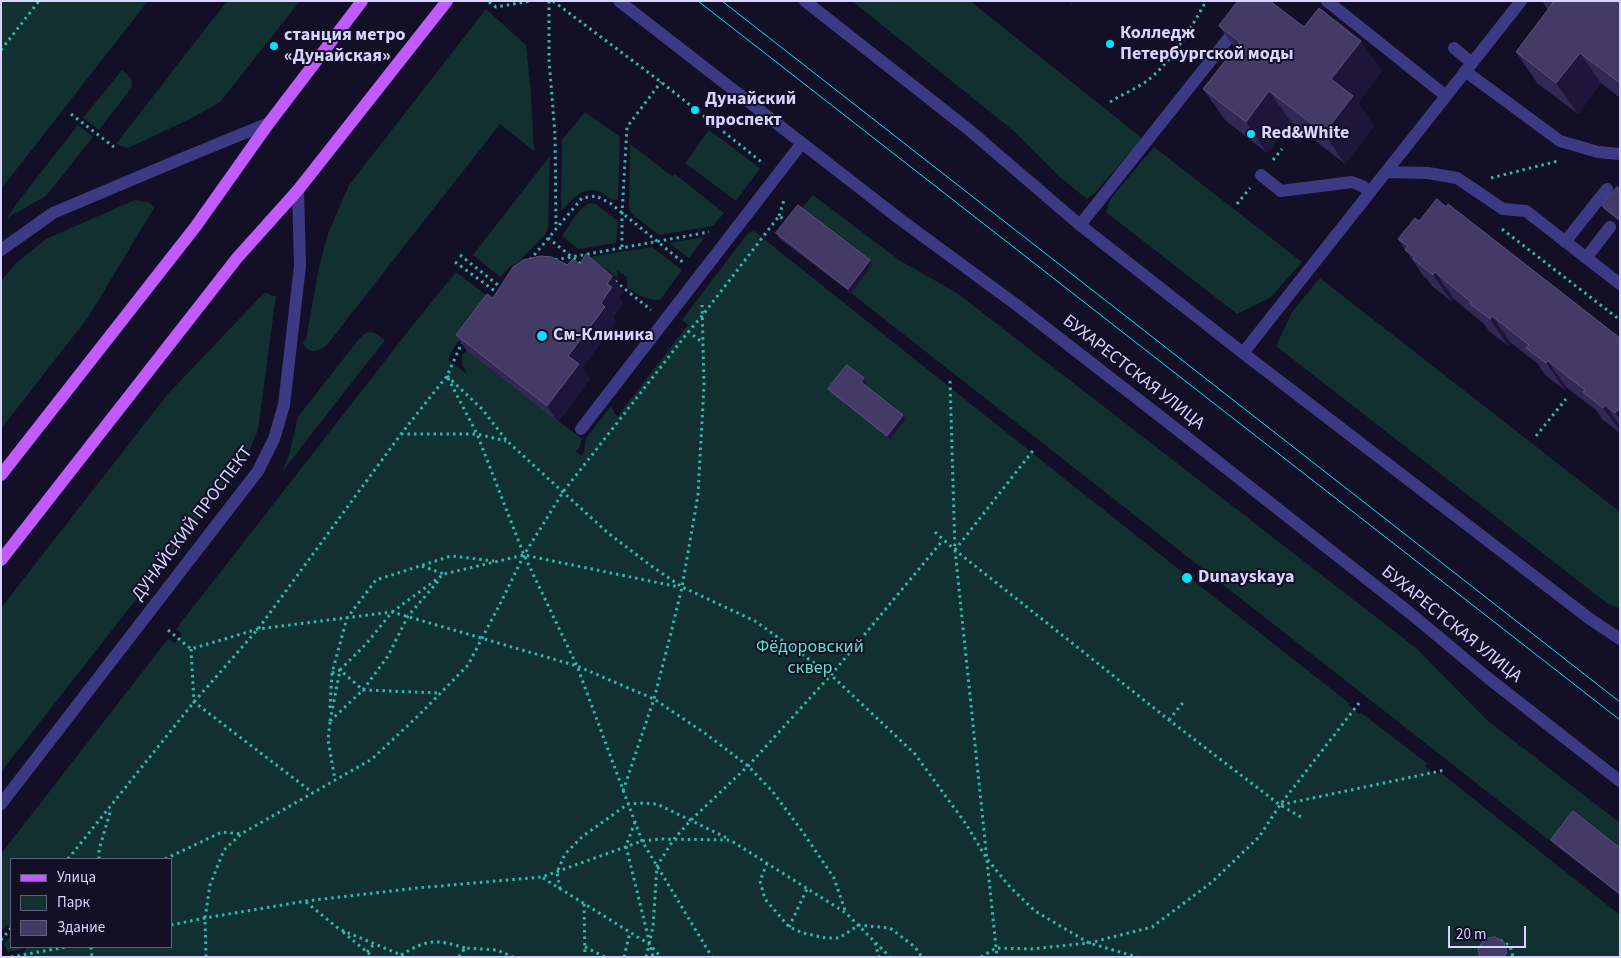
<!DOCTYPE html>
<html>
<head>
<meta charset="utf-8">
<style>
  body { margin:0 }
  #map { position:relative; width:1621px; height:958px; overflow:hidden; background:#130f26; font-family:"Source Sans 3",sans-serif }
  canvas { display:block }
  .frame { position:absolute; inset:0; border:2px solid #d9d4ff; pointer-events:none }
  .legend { position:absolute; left:10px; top:858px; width:162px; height:90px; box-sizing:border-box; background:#130f26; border:1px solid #625e7d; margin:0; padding:6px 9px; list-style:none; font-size:15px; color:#d9d4ff }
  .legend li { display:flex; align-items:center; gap:10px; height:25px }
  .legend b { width:25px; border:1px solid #625e7d }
  .scale { position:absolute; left:1448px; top:926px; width:78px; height:22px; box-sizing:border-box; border:2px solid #d9d4ff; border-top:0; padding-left:6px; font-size:15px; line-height:18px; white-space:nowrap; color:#d9d4ff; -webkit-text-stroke:4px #130f26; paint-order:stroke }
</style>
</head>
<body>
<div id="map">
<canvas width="1621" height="958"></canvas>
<div class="frame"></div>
<ul class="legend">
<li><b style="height:6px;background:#c25bff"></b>Улица</li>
<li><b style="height:14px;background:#12302f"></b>Парк</li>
<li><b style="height:14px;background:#433a66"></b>Здание</li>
</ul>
<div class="scale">20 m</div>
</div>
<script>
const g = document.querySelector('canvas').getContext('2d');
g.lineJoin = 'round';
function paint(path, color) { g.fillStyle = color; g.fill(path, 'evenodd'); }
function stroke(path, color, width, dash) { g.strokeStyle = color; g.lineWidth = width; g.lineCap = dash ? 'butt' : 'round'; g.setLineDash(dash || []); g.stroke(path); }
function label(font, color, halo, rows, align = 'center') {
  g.font = font + ' "Source Sans 3",sans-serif'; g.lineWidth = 4; g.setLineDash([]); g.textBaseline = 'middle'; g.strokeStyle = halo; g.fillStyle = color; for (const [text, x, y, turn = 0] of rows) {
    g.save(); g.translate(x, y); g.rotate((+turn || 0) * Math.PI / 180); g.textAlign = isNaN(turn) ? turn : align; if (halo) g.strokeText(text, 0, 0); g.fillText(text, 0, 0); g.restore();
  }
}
paint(new Path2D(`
  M 1,1 L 148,1 L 1,189 Z
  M 227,1 L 300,1 L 220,102 L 192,118 L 128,148 L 116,144 Z
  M 852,1 L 970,1 L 1142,138 L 1095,193 L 1087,199 L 1061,178 L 1015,132 Z
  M 486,9 L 526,45 L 531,94 L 534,151 L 500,124 L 326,346 C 315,353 309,354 302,342 L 306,340 L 319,267 L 328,234 L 349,185 Z
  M 122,70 C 128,75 133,78 132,87 L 99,130 L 83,118 Z
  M 585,112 L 620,137 L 618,200 C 612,200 608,197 604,194 C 585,182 573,199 561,211 L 562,140 Z
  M 78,125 L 93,137 L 46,196 L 7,218 L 17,203 Z
  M 709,130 L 760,168 L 736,201 L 685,163 Z
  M 630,144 L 672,176 L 675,174 L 724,213 L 713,226 L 659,235 L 633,215 L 629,209 Z
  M 1154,147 L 1302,262 L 1271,297 L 1237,314 L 1106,212 L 1111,198 Z
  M 550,156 L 548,228 L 546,234 L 518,262 L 511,266 L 500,277 L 473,255 Z
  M 813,195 L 899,260 L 957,293 L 1416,648 L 1488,721 L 1620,823 L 1620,850 L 1576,815 L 1554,844 L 851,293 L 873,264 L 801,209 Z
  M 135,200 L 150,203 L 154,208 L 89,316 L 1,429 L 1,281 L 15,264 L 46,239 Z
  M 590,203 L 596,204 L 618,221 L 616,243 L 578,249 L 562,236 C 569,226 578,208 590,203 Z
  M 754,231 L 1100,507 L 1349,703 L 1348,705 L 1359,714 L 1360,712 L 1428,764 L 1424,765 L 1435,774 L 1441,773 L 1620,915 L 1620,957 L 20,957 L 27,948 L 8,952 L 4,944 L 11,936 L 11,947 L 171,947 L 171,859 L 11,859 L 11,929 L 7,925 L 1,931 L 1,854 L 168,639 L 175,643 L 182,634 L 176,629 L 409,330 L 456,272 L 487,296 L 488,305 L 455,346 L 448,360 L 467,374 L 462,364 L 462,355 L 467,351 L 582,439 L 579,448 L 576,452 L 582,456 L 584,452 L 586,438 L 611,406 L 617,417 L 688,325 L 682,320 L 748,233 Z
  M 705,237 L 689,258 L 669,243 Z
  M 652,247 L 682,270 L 660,300 C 647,300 638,295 627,287 L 627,277 L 617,270 L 618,278 L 589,257 Z
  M 1320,278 L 1620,512 L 1620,608 L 1608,604 L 1276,346 L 1292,312 Z
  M 264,293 L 267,293 L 272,296 L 276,296 L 258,430 L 248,453 L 235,473 L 1,772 L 1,608 L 167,395 Z
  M 370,332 L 375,333 L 385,340 L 282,472 L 289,455 L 298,417 L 359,339 L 364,334 Z`), '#12302f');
stroke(new Path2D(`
  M 549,1 L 549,60 L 555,134 L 556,227
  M 553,1 L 661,82 L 764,164
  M 489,2 L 496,7 L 530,1
  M 1,50 L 39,1
  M 1110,102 C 1121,95 1133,90 1144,83 C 1169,66 1192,27 1206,1
  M 71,114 L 114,147
  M 1273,160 L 1282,149
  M 1491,178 L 1558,161
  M 1237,204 L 1250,188
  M 779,216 L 784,200
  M 1502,229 L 1620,320
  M 548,238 L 582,265
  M 622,247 L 622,214 L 627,127 L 661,82
  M 460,255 L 503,289
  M 530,260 L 582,198 L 596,196 L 610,203 L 685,264
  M 555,260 L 709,232
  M 455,262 L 499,294
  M 615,281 L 651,310
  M 688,331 L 703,343
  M 447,376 L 482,409 L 507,441 L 608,533 L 650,565 L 682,587 L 755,621 L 831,675 L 915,754 L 966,824 L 987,859 L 1010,887 L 1035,911 L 1089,943 L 1137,957
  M 448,378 L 477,434 L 524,555 L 577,666 L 642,841 L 712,957
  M 950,381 L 955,550 L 1035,448
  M 401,434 L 477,434 L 506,441
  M 1536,436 L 1566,399
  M 935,532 L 955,550 L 1169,720 L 1280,805 L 1301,817
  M 955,550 L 997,957
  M 422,566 L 444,574
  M 168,630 L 191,649 L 258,629 L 392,612 L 577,666 L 654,699 L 706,734 L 748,766 L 773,792 L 802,831 L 834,878 L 846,913
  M 191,649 L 194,702 L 313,793
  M 332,673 L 340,670 L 363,690 L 439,693
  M 1359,703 L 1280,805 L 1445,770
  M 330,708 L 332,673 L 347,618 L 376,580 L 451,556 L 494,561
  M 1169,720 L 1185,700
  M 330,721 L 340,670 L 366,644 L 392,612 L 444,574 L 524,555 L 679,587
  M 330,721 L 363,690 L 388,656 L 408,616 L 440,579
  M 330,722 L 328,740 L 335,780
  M 623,791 L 654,699 L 671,633 L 682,587 L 698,495 L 704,385 L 702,305
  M 635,822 L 626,846 L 653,957
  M 68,859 L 194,702 L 258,629 L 401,434 L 447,376 L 460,347 L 465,340
  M 99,859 L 99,850 L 111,809
  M 165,859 L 222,832 L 241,834
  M 767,863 L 760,881 L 765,899 L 789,927 L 803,933 L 826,938 L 839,938 L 859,925 L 890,928 L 915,947 L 922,957
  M 543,878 L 649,944 L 661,957
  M 560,889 L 557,872 L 565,854 L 583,836 L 628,804 L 643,803 L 657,804 L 727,838
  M 306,902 L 339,929 L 401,955 L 403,957
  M 584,904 L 585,957
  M 171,925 L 205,918 L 306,901 L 417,888 L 542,877 L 642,841 L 659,839 L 730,840 L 846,913 L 890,957
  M 789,927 L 807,889
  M 343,932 L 373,957
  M 1,940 L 11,928
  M 1494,940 L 1498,939 L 1510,946 L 1513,957
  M 875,943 L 879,957
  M 91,947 L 92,957
  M 585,947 L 605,957
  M 367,952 L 374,944
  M 401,955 C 428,939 435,939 465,948
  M 11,957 L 66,947
  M 206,957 L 205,918 L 210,885 L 224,850 L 241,834 L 372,759 L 419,715 L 468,665 L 501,602 L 524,555 L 563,492 L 689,331 L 702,316 L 779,216 L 790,223
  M 459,957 L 465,948 L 497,950 L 513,957
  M 624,957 L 630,932
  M 646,957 L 653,927 L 657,866 L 674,839 L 691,820 L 748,766 L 831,675 L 943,540
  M 981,957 L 996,948 L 1031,949 L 1089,943 L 1152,927 L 1212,882 L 1259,837 L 1280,805`), '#2fb8b0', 3, [2.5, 4]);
stroke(new Path2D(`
  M 619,1 L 901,220 L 1018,306 L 1179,431 L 1410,613 L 1488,678 L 1620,781
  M 805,1 L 968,129 L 1080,225 L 1243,353 L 1590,619 L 1620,639
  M 1327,1 L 1446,96
  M 1454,48 L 1472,63
  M 1465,71 L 1560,141 L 1598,152 L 1620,154
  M 1386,172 L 1428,173 L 1457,178 L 1503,209 L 1526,211 L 1620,284
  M 1261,175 L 1281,191 L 1352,182 L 1362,186 L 1370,192
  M 1080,225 L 1258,1
  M 1565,242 L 1607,189
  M 1,250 L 53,213 L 181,159 L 269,123
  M 1586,258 L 1610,227
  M 1243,353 L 1521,1
  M 581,429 L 802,143
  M 1,804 L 258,471 L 274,439 L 284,405 L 300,266 L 298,190`), '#3d3a85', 12);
stroke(new Path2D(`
  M 1,475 L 196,226 L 269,123 L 362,1
  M 1,560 L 237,258 L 298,190 L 447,1`), '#c25bff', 12);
stroke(new Path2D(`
  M 698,1 L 1620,720
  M 722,1 L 1620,702`), '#00e5ff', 1);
paint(new Path2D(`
  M 1542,1 L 1620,1 L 1620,98 L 1601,83 L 1578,114 L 1537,83 L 1516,52 L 1548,10 Z
  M 1219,26 L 1382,71 L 1358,103 L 1374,126 L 1345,164 L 1291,122 L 1267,153 L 1225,120 L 1203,89 L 1235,48 Z
  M 1620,189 L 1620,222 L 1605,210 L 1602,206 Z
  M 1419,221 L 1620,338 L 1620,433 L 1602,419 L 1596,410 L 1567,388 L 1565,390 L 1545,375 L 1538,364 L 1511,343 L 1508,346 L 1489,331 L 1484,324 L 1454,299 L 1452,302 L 1432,286 L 1427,279 L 1424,277 L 1398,239 Z
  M 776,233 L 870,260 L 873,264 L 851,293 L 779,238 Z
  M 580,264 L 612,276 L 623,291 L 619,298 L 623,303 L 613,317 L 616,322 L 582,368 L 590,379 L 558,422 L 467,351 L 456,335 L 493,298 Z
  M 867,382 L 865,385 L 906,419 L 890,440 L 831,393 L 828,389 Z
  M 1551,840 L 1620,848 L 1620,895 L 1554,844 Z`), '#312854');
paint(new Path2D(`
  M 1068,1 L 1075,1 L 1071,6 Z
  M 1361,41 L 1382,71 L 1358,103 L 1374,126 L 1345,164 L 1324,133 L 1331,79 Z
  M 1580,53 L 1601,83 L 1578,114 L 1556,83 Z
  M 1269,91 L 1291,122 L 1267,153 L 1246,122 Z
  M 870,260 L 873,264 L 851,293 L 848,289 Z
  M 1435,272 L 1454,299 L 1452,302 L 1433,275 Z
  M 612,276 L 623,291 L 619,298 L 623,303 L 613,317 L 616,322 L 582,368 L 590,379 L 558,422 L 547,406 L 568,356 L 601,303 L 607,284 Z
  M 1492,316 L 1511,343 L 1508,346 L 1490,319 Z
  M 1548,361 L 1567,388 L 1565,390 L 1546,363 Z
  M 864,378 L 867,382 L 864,386 L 861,382 Z
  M 1605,405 L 1620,425 L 1620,431 L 1603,408 Z
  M 1618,410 L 1620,413 L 1620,419 L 1615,413 Z
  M 903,415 L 906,419 L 890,440 L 887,436 Z
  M 1504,942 L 1507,946 L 1510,957 L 1504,957 Z`), '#1d163a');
const building = new Path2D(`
  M 1238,1 L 1270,1 L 1304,27 L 1319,8 L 1361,41 L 1331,79 L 1353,96 L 1324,133 L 1269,91 L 1246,122 L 1203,89 L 1240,42 L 1219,26 Z
  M 1551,1 L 1620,1 L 1620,83 L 1580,53 L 1556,83 L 1516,52 L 1553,3 Z
  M 1617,187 L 1620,189 L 1620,220 L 1602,206 Z
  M 1437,199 L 1446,207 L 1448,204 L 1620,338 L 1620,411 L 1618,410 L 1615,413 L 1605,405 L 1603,408 L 1583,392 L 1585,390 L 1548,361 L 1546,363 L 1526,348 L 1529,345 L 1492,316 L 1490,319 L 1470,304 L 1471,302 L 1435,272 L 1433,275 L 1413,259 L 1415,257 L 1405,250 L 1408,246 L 1398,239 L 1415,218 L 1419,221 Z
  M 798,205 L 870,260 L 848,289 L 776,233 Z
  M 586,254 L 612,276 L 607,284 L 612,287 L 601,303 L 605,307 L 568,356 L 579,364 L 547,406 L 456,335 L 487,294 L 493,298 L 513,267 L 523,260 L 541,256 L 552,257 L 567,265 L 573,259 L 580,264 Z
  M 847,365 L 864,378 L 861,382 L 903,415 L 887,436 L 828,389 Z
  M 1573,811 L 1620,848 L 1620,894 L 1551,840 Z
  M 1495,937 L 1504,942 L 1507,953 L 1504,957 L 1480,957 L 1478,949 L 1484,939 Z`);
paint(building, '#433a66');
stroke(building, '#5a527e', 1);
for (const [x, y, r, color] of [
  [1110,44,5,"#00e5ff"],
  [274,46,5,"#00e5ff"],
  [695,110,5,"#00e5ff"],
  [1251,134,5,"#00e5ff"],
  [542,336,6,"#00e5ff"],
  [1187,578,6,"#00e5ff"]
]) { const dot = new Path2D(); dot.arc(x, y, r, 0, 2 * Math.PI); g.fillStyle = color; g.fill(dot); stroke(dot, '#130f26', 2); }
label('bold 18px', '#d9d4ff', '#130f26', [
  ["Колледж",1120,34],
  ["Петербургской моды",1120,55],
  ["станция метро",284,36],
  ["«Дунайская»",284,57],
  ["Дунайский",705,100],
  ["проспект",705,121],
  ["Red&White",1261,134],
  ["См-Клиника",553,336],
  ["Dunayskaya",1198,578]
], 'left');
label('18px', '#d9d4ff', '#130f26', [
  ["БУХАРЕСТСКАЯ УЛИЦА",1133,373,38],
  ["ДУНАЙСКИЙ ПРОСПЕКТ",193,524,-53],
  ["БУХАРЕСТСКАЯ УЛИЦА",1451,625,39]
]);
label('18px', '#5fe0c0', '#130f26', [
  ["Фёдоровский",810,648],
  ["сквер",810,669]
]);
</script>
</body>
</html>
